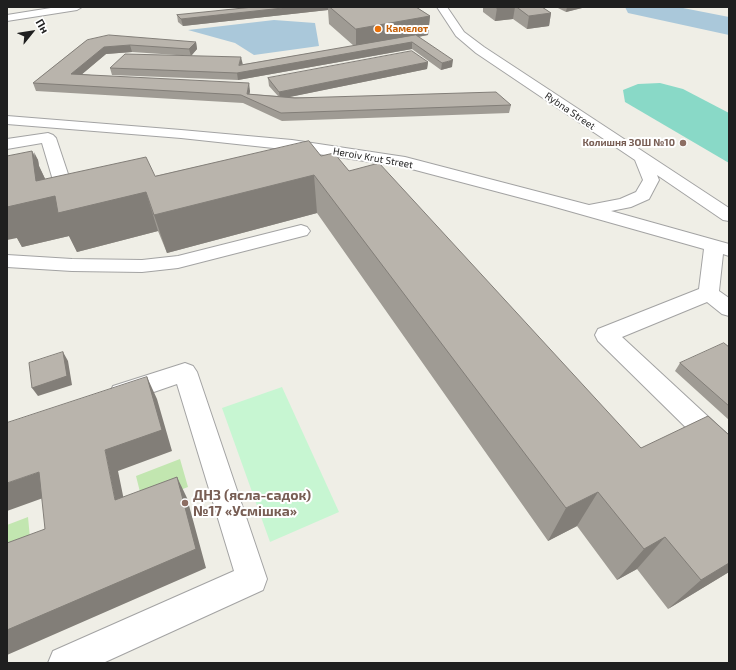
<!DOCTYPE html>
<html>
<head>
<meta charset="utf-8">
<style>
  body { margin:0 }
  #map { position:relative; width:736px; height:670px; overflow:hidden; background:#efeee6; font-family:"Exo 2",sans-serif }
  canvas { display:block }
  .frame { position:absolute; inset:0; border:8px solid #1f1f1f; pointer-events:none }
  .north { position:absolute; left:12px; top:12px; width:40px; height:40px; -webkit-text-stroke:3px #fff; paint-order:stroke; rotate:60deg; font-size:11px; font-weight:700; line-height:16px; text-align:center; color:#1f1f1f }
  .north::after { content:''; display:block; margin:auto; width:14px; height:18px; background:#1f1f1f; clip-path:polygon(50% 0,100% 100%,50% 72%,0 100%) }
</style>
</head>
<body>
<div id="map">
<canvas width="736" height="670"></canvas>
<div class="frame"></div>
<div class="north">Пн</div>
</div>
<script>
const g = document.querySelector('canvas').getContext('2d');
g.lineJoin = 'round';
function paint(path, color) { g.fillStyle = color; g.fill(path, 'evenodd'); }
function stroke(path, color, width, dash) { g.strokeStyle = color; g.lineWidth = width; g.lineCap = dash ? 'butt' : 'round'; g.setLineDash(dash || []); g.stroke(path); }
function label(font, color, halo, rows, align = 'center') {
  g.font = font + ' "Exo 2",sans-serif'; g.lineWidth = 4; g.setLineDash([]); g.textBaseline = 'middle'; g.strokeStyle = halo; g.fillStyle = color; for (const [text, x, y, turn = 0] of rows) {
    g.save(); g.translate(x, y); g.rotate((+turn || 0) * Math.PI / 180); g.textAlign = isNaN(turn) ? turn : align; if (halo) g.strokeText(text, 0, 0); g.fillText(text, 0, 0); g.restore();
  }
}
paint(new Path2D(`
  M 180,459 L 188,487 L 143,504 L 136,476 Z
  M 28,517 L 31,549 L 7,558 L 7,525 Z`), '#c2e6b0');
paint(new Path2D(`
  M 282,387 L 339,512 L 270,542 L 222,408 Z`), '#c7f6d2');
paint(new Path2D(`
  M 660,83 L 683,89 L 729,113 L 729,163 L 625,102 L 623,90 L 638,84 Z`), '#89d9c7');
paint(new Path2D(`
  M 274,20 L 315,23 L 319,46 L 254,55 L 235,43 L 188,30 Z`), '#aac8da');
paint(new Path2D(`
  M 625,7 L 678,7 L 729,17 L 729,35 L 628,13 Z`), '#aac8da');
const minor = new Path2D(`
  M 57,7 L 82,7 L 77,10 L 7,21 L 7,15 Z
  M 437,7 L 447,7 L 464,32 L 484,47 L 729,208 L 729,221 L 723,220 L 657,175 L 659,180 L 649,199 L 631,207 L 611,211 L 729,244 L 729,256 L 723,254 L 719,291 L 729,298 L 729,316 L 722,314 L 707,302 L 622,337 L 729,436 L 729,464 L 720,461 L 598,341 L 595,335 L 598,329 L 699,289 L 704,249 L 548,205 L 404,167 L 292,150 L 181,138 L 7,124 L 7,116 L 181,130 L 292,140 L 405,157 L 589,205 L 620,199 L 636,192 L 643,180 L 635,160 L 476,53 L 456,36 Z
  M 48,133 L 53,135 L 56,138 L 78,204 L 75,208 L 69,209 L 63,208 L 60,204 L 42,143 L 7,149 L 7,139 Z
  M 301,225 L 307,227 L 310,231 L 307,235 L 178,268 L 142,272 L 72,271 L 7,267 L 7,255 L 72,259 L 142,260 L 178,256 Z
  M 185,363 L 193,366 L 197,372 L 267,579 L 263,590 L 103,663 L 48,663 L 53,651 L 234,571 L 177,384 L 122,403 L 113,400 L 110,393 L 113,386 Z`);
stroke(minor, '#a3a3a3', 2);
paint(minor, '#fff');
paint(new Path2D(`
  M 254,7 L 416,7 L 430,16 L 428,35 L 418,37 L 452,67 L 441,70 L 412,49 L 238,80 L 112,75 L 110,68 L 243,65 L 354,46 L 329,24 L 328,10 L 183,26 L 178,22 L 177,15 Z
  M 483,7 L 542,7 L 551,13 L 549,26 L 527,29 L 513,19 L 495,21 L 483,12 Z
  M 556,7 L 582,7 L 582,8 L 566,12 Z
  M 87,40 L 196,42 L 197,49 L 191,56 L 132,52 L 106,54 L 82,74 L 250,91 L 249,94 L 278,96 L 269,86 L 268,78 L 428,62 L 427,69 L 289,97 L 511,105 L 509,113 L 282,121 L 243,103 L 36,91 L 33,83 Z
  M 32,151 L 38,160 L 39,166 L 45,179 L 155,176 L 321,156 L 349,171 L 641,448 L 729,435 L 729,572 L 668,609 L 637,569 L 617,580 L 577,526 L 548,541 L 317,213 L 167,253 L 158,231 L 77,252 L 69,236 L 22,247 L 17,238 Z
  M 729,347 L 729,420 L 675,371 L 680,363 Z`), '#9f9b94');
paint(new Path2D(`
  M 292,7 L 328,7 L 328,10 L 183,26 L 181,19 Z
  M 508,7 L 515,7 L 513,19 L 495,21 L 497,8 Z
  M 567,7 L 582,7 L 582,8 L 566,12 Z
  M 551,13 L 549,26 L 527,29 L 529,16 Z
  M 430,16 L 428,35 L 356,48 L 356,29 Z
  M 196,42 L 197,49 L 191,56 L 189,49 Z
  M 412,42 L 412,49 L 238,80 L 237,73 L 241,57 L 243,65 Z
  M 130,45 L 132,52 L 106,54 L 74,81 L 71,74 L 104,47 Z
  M 453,60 L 452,67 L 441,70 L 442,63 Z
  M 428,62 L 427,69 L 280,99 L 279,92 Z
  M 249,83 L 250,91 L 249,98 L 247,94 Z
  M 32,151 L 35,158 L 34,152 L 38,160 L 39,166 L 50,189 L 55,196 L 146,192 L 158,231 L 77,252 L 69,236 L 22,247 L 17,238 L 7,240 L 7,194 Z
  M 314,175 L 317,213 L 167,253 L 154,215 Z
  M 63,352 L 68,361 L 72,385 L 38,396 L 32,388 Z
  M 147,377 L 157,399 L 172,451 L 118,471 L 128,520 L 115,500 L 105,450 Z
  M 39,472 L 57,493 L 7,511 L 7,483 Z
  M 177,477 L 187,498 L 206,568 L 7,655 L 7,630 Z
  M 598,492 L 577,526 L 548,541 L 566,508 Z
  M 665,537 L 637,569 L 617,580 L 644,549 Z
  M 729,563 L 729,572 L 668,609 L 701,580 Z`), '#827e78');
const building = new Path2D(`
  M 254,7 L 292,7 L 181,19 L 177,15 Z
  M 330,7 L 416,7 L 430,16 L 356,29 Z
  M 495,7 L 508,7 L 497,8 Z
  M 517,7 L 542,7 L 551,13 L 529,16 Z
  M 109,35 L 196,42 L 189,49 L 130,45 L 104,47 L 71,74 L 249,83 L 247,94 L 295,98 L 496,92 L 511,105 L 281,113 L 241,95 L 33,83 L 87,40 Z
  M 416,35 L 453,60 L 442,63 L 412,42 L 237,73 L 110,68 L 125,54 L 241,57 L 239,65 Z
  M 412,51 L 428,62 L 279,92 L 268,78 Z
  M 309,141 L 321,156 L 334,153 L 349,171 L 379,163 L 641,448 L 708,416 L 729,435 L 729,563 L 701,580 L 665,537 L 644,549 L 598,492 L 566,508 L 314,175 L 154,215 L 146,192 L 58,213 L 55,196 L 7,207 L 7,156 L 32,151 L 36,181 L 146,157 L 155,176 Z
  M 724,343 L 729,347 L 729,406 L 680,363 Z
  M 63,352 L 67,376 L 32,388 L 29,363 Z
  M 147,377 L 162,430 L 105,450 L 115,500 L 177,477 L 196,549 L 7,630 L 7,543 L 45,529 L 39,472 L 7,483 L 7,423 Z`);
paint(building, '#b9b4ac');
stroke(building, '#827e78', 1);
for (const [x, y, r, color] of [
  [378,29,4,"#e8710a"],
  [683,143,4,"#8d6e63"],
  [185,503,4,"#8d6e63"]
]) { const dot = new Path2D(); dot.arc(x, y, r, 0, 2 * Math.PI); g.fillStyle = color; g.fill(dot); stroke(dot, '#fff', 1.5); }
label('bold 10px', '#c56008', '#fff', [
  ["Камєлот",386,29]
], 'left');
label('10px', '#1f1f1f', '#fff', [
  ["Rybna Street",570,111,34],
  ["Heroiv Krut Street",373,158,10]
]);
label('bold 10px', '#785e54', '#fff', [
  ["Колишня ЗОШ №10",675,143]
], 'right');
label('bold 14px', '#785e54', '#fff', [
  ["ДНЗ (ясла-садок)",193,495],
  ["№17 «Усмішка»",193,511]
], 'left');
</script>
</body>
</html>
